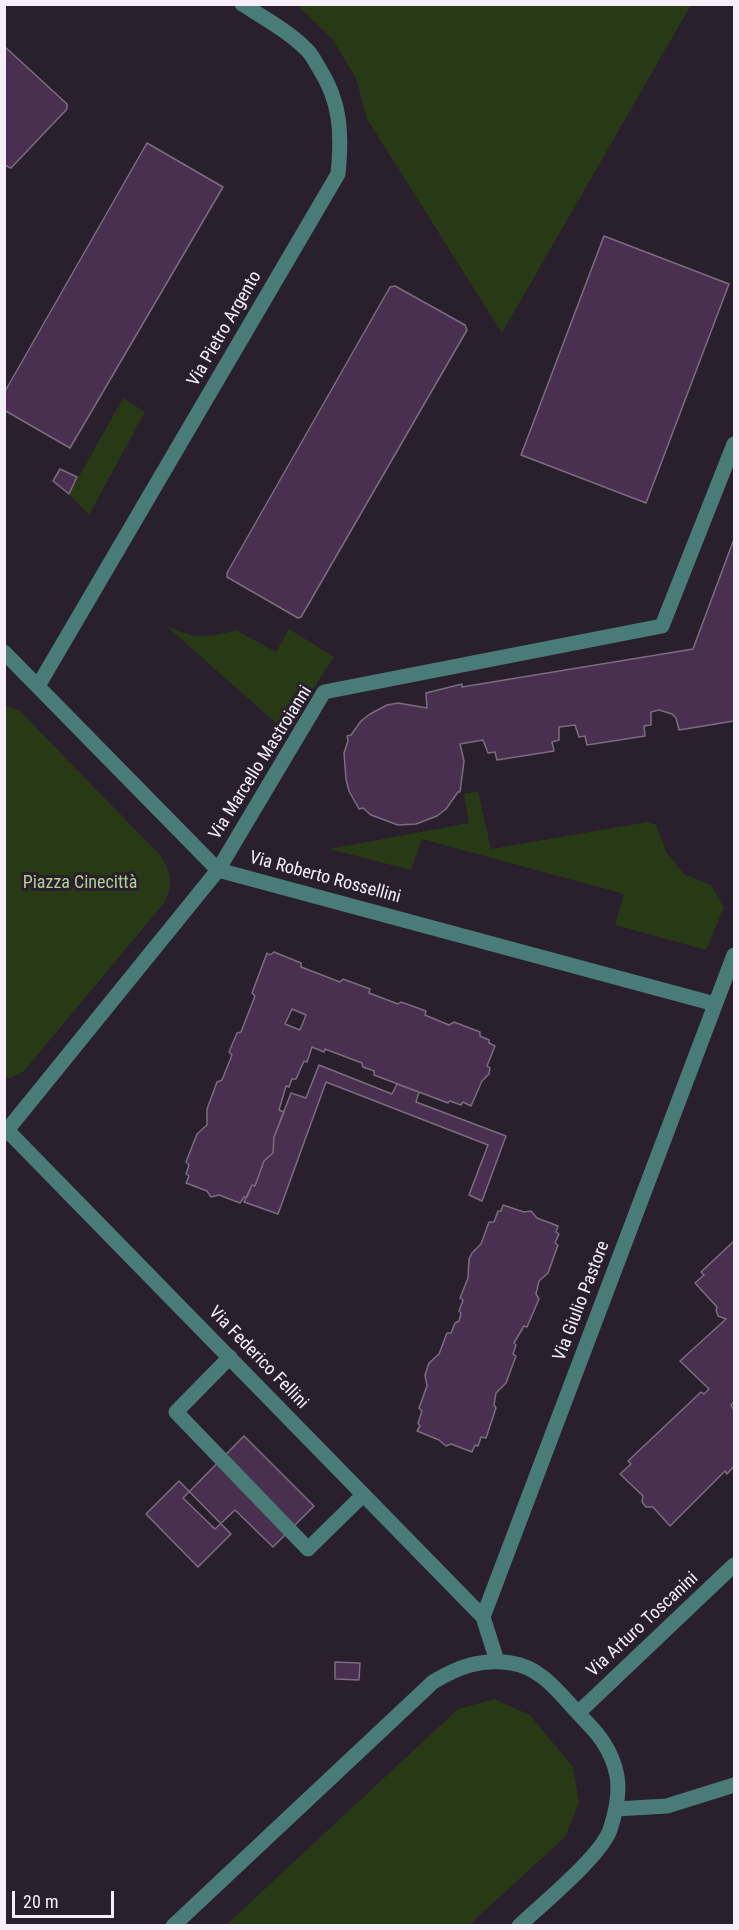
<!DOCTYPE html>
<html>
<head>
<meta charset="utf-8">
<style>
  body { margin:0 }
  #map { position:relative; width:739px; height:1930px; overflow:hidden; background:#2a1f2d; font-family:"Roboto Condensed",sans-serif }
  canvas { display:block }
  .frame { position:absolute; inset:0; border:6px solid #f6eff9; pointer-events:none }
  .scale { position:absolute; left:12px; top:1891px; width:102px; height:27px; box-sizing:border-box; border:3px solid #f6eff9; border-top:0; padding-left:8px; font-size:18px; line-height:21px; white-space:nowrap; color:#f6eff9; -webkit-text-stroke:4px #2a1f2d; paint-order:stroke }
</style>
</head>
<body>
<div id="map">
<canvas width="739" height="1930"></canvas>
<div class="frame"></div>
<div class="scale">20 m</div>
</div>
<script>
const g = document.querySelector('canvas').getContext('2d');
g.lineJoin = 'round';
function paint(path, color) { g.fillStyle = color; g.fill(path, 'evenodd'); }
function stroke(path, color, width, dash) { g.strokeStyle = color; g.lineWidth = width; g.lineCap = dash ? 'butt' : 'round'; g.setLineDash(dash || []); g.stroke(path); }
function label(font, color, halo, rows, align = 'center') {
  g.font = font + ' "Roboto Condensed",sans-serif'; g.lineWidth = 6; g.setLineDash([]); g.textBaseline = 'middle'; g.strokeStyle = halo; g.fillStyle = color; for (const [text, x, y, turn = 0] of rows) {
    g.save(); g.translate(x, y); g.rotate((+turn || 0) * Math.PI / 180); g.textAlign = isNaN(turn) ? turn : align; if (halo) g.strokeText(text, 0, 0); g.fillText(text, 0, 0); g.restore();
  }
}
paint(new Path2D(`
  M 297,5 L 691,5 L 502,333 L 367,119 L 356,78 L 333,40 Z
  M 123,398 L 145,412 L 89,515 L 69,494 Z
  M 164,624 C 193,639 205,639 236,630 L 276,652 L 289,629 L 334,657 L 285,731 Z
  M 4,705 L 20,711 L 160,855 C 172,873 174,884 164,903 L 24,1071 L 12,1078 L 4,1077 Z
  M 478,791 L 491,849 L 648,822 L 656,825 L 667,853 L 684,874 L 711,885 L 724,907 L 706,950 L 615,925 L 624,894 L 422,839 L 411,870 L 329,849 L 469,823 L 464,794 Z
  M 494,1699 L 530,1715 L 573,1767 L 579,1803 L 565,1837 L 469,1925 L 226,1925 L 458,1709 Z`), '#283915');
const building = new Path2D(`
  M 4,46 L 67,104 L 67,109 L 11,168 L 4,165 Z
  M 147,143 L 223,187 L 70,448 L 4,410 L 4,393 Z
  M 604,236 L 729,284 L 646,503 L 521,455 Z
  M 395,286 L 465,325 L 467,330 L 301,617 L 298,618 L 227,577 L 227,573 L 390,287 Z
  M 60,469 L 77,477 L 69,494 L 53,481 Z
  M 734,539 L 734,721 L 679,730 L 676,718 L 672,714 L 659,710 L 651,712 L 651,725 L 644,726 L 645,736 L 587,745 L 585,736 L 579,737 L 575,725 L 559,727 L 559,740 L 552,742 L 554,751 L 497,760 L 495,752 L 488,753 L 483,740 L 460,744 L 464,761 L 460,792 L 458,792 L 446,809 L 437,816 L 416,824 L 398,825 L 371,815 L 363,808 L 359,809 L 349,791 L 346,779 L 344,753 L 348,741 L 347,736 L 351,735 L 361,721 L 370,714 L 387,705 L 398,703 L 427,708 L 426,693 L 462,684 L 462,687 L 693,649 Z
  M 274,952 L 301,963 L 301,967 L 340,982 L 343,979 L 370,989 L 369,993 L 398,1004 L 401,1002 L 426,1011 L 425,1015 L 449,1025 L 454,1022 L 480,1032 L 480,1036 L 489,1040 L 489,1043 L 495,1046 L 487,1066 L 490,1068 L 489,1074 L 482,1081 L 471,1106 L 463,1102 L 461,1105 L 450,1101 L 448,1103 L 374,1075 L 374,1071 L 363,1067 L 362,1063 L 325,1049 L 324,1052 L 312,1047 L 307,1062 L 304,1061 L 296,1079 L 292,1079 L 289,1087 L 286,1086 L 279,1110 L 284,1112 L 274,1137 L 273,1153 L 264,1161 L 255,1186 L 252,1185 L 247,1197 L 244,1197 L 240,1203 L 219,1195 L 211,1197 L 207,1191 L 186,1183 L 189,1176 L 186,1174 L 189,1165 L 186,1162 L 197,1134 L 207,1125 L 207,1109 L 217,1082 L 222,1080 L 232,1055 L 229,1052 L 237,1033 L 241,1032 L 255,996 L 252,993 L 267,953 L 270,955 ZM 292,1009 L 306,1015 L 300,1030 L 285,1024 Z
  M 319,1065 L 392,1094 L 397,1084 L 419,1092 L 416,1102 L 506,1136 L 482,1201 L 469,1195 L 488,1145 L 326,1082 L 278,1214 L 244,1202 L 252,1185 L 255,1186 L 264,1161 L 273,1153 L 274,1137 L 291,1093 L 306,1098 Z
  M 503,1205 L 524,1212 L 531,1211 L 537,1218 L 558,1226 L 556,1232 L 559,1234 L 555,1243 L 558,1245 L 548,1273 L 539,1281 L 536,1294 L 539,1299 L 527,1327 L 524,1326 L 514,1343 L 516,1345 L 513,1354 L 516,1356 L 506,1383 L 496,1393 L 494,1405 L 496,1408 L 486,1438 L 481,1437 L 478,1446 L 475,1445 L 472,1452 L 451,1444 L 446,1446 L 439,1440 L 417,1431 L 420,1426 L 418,1423 L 422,1411 L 419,1408 L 427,1386 L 425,1375 L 429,1363 L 439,1354 L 447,1333 L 451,1333 L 455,1323 L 459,1321 L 461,1313 L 459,1311 L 463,1300 L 460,1298 L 468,1278 L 469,1259 L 472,1253 L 481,1244 L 489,1222 L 494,1222 L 498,1211 L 501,1211 Z
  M 734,1241 L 734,1402 L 731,1405 L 734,1410 L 734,1466 L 727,1474 L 725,1471 L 670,1526 L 653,1507 L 646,1507 L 642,1502 L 643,1496 L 620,1474 L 631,1464 L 628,1461 L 701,1392 L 704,1394 L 709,1389 L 680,1361 L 726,1319 L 718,1316 L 716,1310 L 717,1307 L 695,1283 L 704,1275 L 701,1272 Z
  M 244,1436 L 314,1506 L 273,1547 L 235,1510 L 215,1529 L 183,1498 Z
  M 179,1481 L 231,1534 L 198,1567 L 146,1514 Z
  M 335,1662 L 360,1663 L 359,1680 L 335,1679 Z`);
paint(building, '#4a3050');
stroke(building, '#7a6d7e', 1.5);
stroke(new Path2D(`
  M 4,652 L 218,870 L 715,1004
  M 38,686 L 338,174 C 342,134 341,102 319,68 C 315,62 312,54 306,49 C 288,31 264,18 242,4
  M 4,1127 L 483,1617
  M 4,1134 L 218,870 L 324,692 L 662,626 L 734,444
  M 230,1357 L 176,1412 L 308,1549 L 363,1495
  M 497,1661 L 483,1617 L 734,955
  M 578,1713 L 734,1565
  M 616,1809 L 667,1806 L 734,1785
  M 173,1926 L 433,1682 C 458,1667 481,1658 511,1663 C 541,1667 559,1693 579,1714 C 587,1723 597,1732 603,1742 C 609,1751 615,1765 617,1776 C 620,1794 616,1812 610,1830 C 600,1857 542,1904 519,1926`), '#4a7c77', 15);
label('18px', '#f6eff9', '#2a1f2d', [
  ["Via Pietro Argento",225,329,-60],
  ["Via Marcello Mastroianni",261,763,-58],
  ["Via Roberto Rossellini",325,878,15],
  ["Via Giulio Pastore",582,1301,-69],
  ["Via Federico Fellini",258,1358,46],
  ["Via Arturo Toscanini",643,1625,-43]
]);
label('18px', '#b0d190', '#2a1f2d', [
  ["Piazza Cinecittà",80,883]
]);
</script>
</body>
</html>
